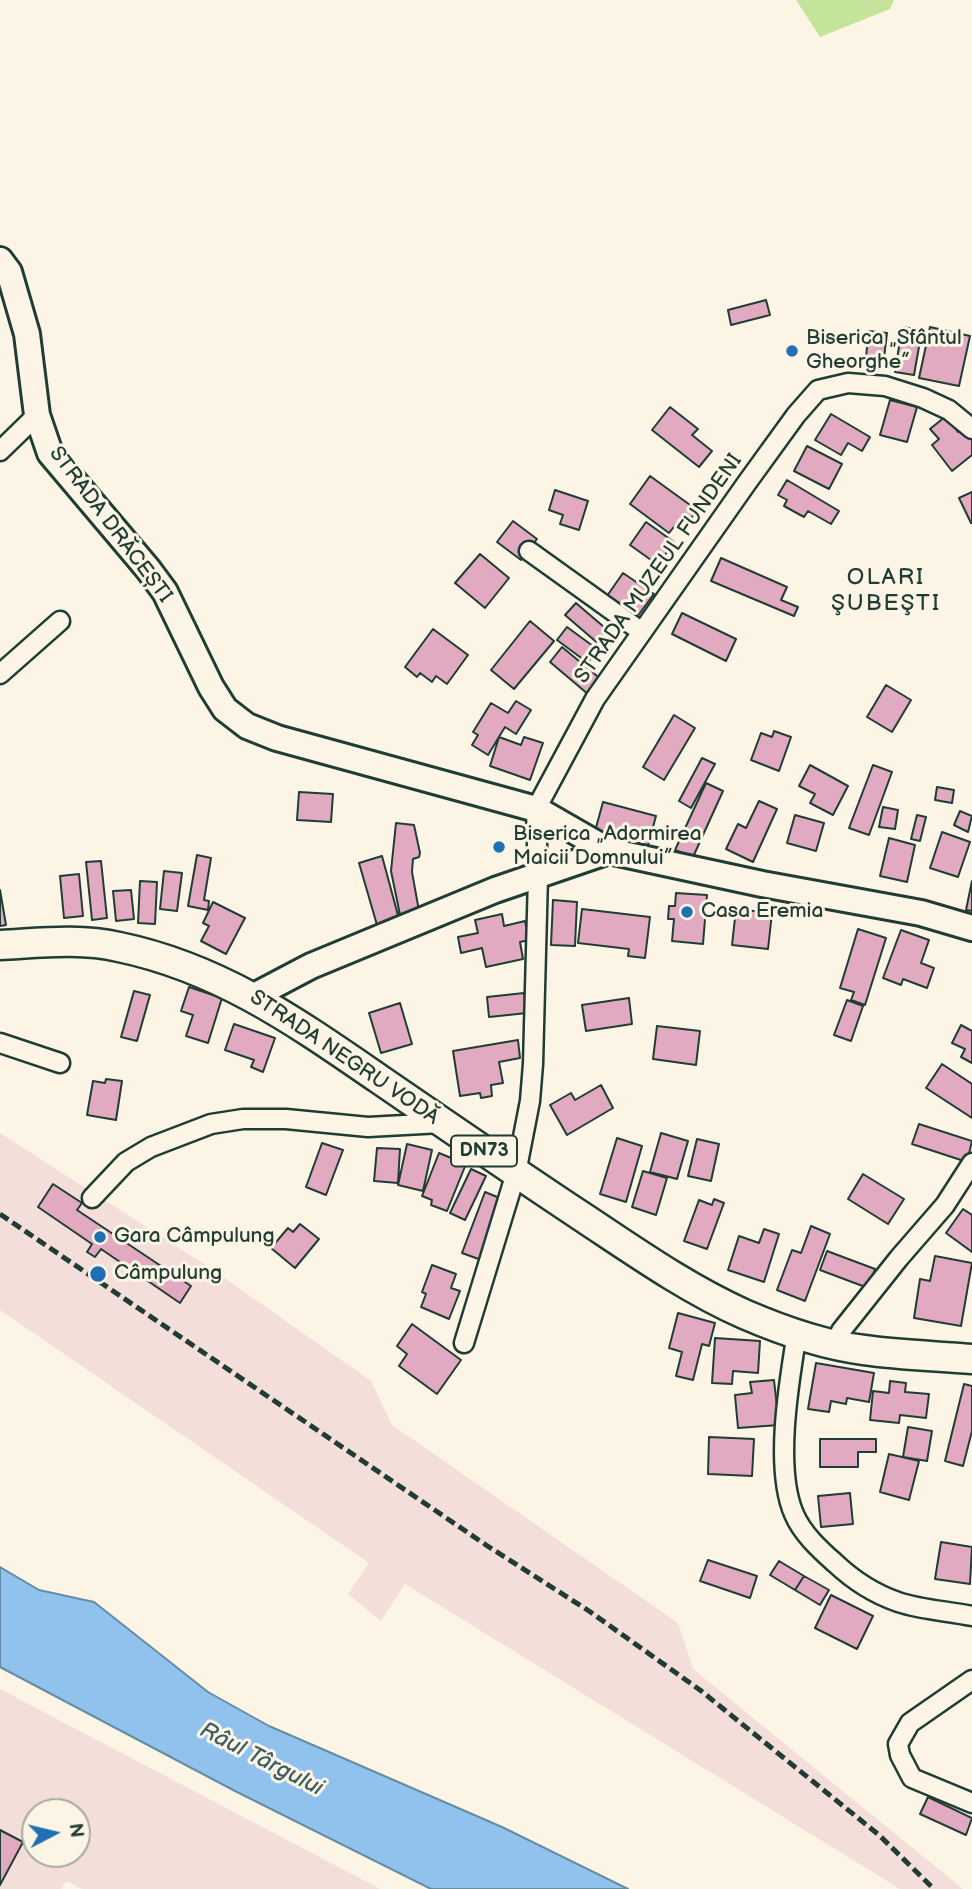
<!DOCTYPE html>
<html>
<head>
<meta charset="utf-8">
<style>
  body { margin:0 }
  #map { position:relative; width:972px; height:1889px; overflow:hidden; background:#fcf5e5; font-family:"Balsamiq Sans",sans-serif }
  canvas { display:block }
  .north { position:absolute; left:21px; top:1798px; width:70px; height:70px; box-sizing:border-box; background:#fcf5e5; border:2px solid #a4ab9e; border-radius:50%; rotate:83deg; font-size:19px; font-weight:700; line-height:28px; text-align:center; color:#1f3d34 }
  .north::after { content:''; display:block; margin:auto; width:24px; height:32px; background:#1f6fb2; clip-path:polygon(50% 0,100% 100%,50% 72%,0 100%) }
</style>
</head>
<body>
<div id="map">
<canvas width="972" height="1889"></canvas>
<div class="north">N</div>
</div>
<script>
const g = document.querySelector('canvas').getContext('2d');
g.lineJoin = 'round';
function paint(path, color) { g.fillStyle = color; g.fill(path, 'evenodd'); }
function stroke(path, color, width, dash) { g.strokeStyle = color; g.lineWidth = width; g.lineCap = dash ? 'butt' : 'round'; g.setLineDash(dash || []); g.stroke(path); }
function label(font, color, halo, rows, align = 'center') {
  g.font = font + ' "Balsamiq Sans",sans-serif'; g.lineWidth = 6; g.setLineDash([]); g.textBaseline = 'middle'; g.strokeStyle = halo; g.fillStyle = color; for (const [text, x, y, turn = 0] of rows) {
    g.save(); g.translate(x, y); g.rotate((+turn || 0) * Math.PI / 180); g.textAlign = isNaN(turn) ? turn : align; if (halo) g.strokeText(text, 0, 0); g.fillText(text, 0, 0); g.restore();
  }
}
paint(new Path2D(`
  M 0,1133 L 209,1267 L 371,1381 L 392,1425 L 678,1623 L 693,1669 L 963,1889 L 900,1889 L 405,1584 L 381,1621 L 348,1594 L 369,1563 L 0,1310 Z
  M 0,1689 L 369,1883 L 380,1889 L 82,1889 L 66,1881 L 61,1889 L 0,1889 ZM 35,1812 L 77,1812 L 77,1854 L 35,1854 Z`), '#f4deda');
paint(new Path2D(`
  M 796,0 L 894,0 L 890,9 L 820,37 Z`), '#c4e39b');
const water = new Path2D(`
  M 0,1567 L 39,1590 L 94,1602 L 208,1692 L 269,1726 L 502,1827 L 628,1889 L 431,1889 L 235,1791 L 0,1667 Z`);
paint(water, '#91c2ed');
stroke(water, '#638da3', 2);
const building = new Path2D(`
  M 766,300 L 770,315 L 731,325 L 728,310 Z
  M 902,327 L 915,329 L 914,340 L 920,341 L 914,375 L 895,372 Z
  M 930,327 L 970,336 L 959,386 L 919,378 Z
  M 869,331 L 887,333 L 884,358 L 866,356 Z
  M 890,400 L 917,407 L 907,442 L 880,435 Z
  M 670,407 L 698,429 L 692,435 L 712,451 L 699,467 L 652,430 Z
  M 831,414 L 870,437 L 862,451 L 848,443 L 841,455 L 815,440 Z
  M 946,416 L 958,432 L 967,425 L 972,431 L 972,455 L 952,471 L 932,445 L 939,439 L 930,429 Z
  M 807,446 L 842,464 L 829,489 L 794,471 Z
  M 650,476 L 697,510 L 684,528 L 677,523 L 669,533 L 630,504 Z
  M 787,480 L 839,511 L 831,524 L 808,511 L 804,517 L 784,506 L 787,500 L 778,495 Z
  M 555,490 L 588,501 L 579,530 L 560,524 L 563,515 L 549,510 Z
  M 972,492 L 972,523 L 971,523 L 959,498 Z
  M 513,521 L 537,539 L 521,560 L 497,542 Z
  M 646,522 L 674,542 L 658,565 L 630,545 Z
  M 480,554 L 509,578 L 485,608 L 455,583 Z
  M 721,558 L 787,587 L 781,600 L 798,607 L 794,616 L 711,581 Z
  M 623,573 L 654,594 L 637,617 L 607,596 Z
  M 576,603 L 611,633 L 601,646 L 565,615 Z
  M 682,613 L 736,639 L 726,661 L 672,634 Z
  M 530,621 L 554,641 L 514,689 L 491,670 Z
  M 567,627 L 597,649 L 588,663 L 557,640 Z
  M 433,629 L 468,655 L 447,684 L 436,676 L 432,682 L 420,673 L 417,677 L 405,667 Z
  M 562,647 L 602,680 L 589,695 L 550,662 Z
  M 886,685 L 911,700 L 892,732 L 867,717 Z
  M 516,701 L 531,710 L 516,734 L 505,727 L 488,755 L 472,745 L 478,735 L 473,732 L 491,703 L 508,713 Z
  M 674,715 L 695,728 L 664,780 L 643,767 Z
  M 774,731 L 791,737 L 779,771 L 751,760 L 761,733 L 772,737 Z
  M 499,737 L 521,745 L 524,737 L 543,743 L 530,780 L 490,766 Z
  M 702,758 L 715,764 L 691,808 L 679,801 Z
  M 810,765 L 848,786 L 833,815 L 810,803 L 815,794 L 799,786 Z
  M 873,765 L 892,772 L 869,835 L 849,828 Z
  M 706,783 L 723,791 L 693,857 L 675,850 Z
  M 937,787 L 954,790 L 952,803 L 935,800 Z
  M 299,792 L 333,794 L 331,822 L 297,820 Z
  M 759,801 L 777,809 L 753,862 L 726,849 L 738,824 L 746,828 Z
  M 603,802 L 656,816 L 647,849 L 594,835 Z
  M 883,807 L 898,810 L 895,829 L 879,827 Z
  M 960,811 L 972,816 L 968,832 L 954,825 Z
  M 795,815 L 824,823 L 816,851 L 787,843 Z
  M 917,815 L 926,817 L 920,841 L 911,839 Z
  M 396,823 L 414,825 L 420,853 L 419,857 L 413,859 L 412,872 L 419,911 L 400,915 L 391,871 Z
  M 942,832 L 970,842 L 958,877 L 930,868 Z
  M 889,838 L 915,845 L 907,882 L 880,876 Z
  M 197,855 L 211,858 L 204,900 L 209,901 L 208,910 L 188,906 Z
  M 382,856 L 399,919 L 377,925 L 359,863 Z
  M 101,861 L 107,918 L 92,920 L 86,862 Z
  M 164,871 L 182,873 L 177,911 L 160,909 Z
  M 79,874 L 83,916 L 64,918 L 60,876 Z
  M 140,881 L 157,882 L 155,924 L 138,923 Z
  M 972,881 L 972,911 L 966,910 Z
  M 0,890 L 6,925 L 0,926 Z
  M 131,890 L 134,919 L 116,921 L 113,891 Z
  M 676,893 L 707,895 L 703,944 L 672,941 L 674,919 L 668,919 L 669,906 L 675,906 Z
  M 553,900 L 577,902 L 575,946 L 551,945 Z
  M 213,902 L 245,918 L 226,954 L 201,941 L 209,926 L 203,923 Z
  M 582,909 L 650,917 L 645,958 L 628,956 L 629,949 L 578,943 Z
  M 736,909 L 772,913 L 768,949 L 732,945 Z
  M 502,914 L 504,926 L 525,921 L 529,940 L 520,942 L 523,959 L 486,967 L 482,948 L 461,953 L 458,937 L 478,933 L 475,920 Z
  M 858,929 L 886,938 L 865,1005 L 851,1000 L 854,992 L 840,988 Z
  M 901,930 L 929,940 L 921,963 L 934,968 L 927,988 L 903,979 L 901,985 L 883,978 Z
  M 189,987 L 222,998 L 208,1043 L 186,1036 L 193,1015 L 181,1011 Z
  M 134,991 L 150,995 L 137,1041 L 121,1037 Z
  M 524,993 L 527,1013 L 489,1017 L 487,997 Z
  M 629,998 L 632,1024 L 586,1031 L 582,1005 Z
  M 847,1000 L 863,1006 L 851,1041 L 834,1035 Z
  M 400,1003 L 412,1044 L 381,1053 L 369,1013 Z
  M 234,1024 L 275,1038 L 263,1072 L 251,1067 L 254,1060 L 225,1050 Z
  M 961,1025 L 972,1031 L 972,1063 L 961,1057 L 965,1049 L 952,1043 Z
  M 657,1026 L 700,1031 L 696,1065 L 653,1059 Z
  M 518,1040 L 520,1058 L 499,1062 L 503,1083 L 491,1085 L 492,1096 L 481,1098 L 480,1093 L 460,1096 L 453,1051 Z
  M 942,1064 L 972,1084 L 972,1118 L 926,1088 Z
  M 106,1079 L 122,1081 L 116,1120 L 87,1115 L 93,1081 L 105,1083 Z
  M 601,1085 L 613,1108 L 567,1135 L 550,1105 L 571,1093 L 575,1100 Z
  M 919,1124 L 972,1141 L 967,1162 L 912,1144 Z
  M 661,1133 L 688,1141 L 677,1179 L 650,1172 Z
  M 617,1138 L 642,1146 L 626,1202 L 600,1194 Z
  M 697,1139 L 719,1144 L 711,1181 L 688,1176 Z
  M 322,1143 L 343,1150 L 326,1195 L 306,1187 Z
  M 407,1144 L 432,1150 L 423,1191 L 398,1185 Z
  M 377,1148 L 400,1149 L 398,1183 L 374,1181 Z
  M 439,1153 L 466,1164 L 447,1211 L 431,1205 L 432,1200 L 422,1196 Z
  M 471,1169 L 486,1176 L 465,1220 L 450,1213 Z
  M 643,1171 L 667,1178 L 656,1215 L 632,1207 Z
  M 863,1174 L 904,1199 L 888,1224 L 848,1199 Z
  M 53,1184 L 82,1203 L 77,1210 L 191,1286 L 180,1303 L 101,1249 L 95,1257 L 87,1252 L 92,1244 L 38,1207 Z
  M 485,1192 L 507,1201 L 484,1261 L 462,1253 Z
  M 714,1199 L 724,1203 L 707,1249 L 684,1241 L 699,1200 L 712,1205 Z
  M 963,1209 L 972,1215 L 972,1252 L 946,1233 Z
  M 300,1224 L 319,1239 L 295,1268 L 271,1248 L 288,1228 L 293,1232 Z
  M 811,1226 L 830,1234 L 805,1301 L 777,1290 L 792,1250 L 801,1253 Z
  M 764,1229 L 779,1234 L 764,1282 L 728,1270 L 739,1236 L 759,1243 Z
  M 827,1251 L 875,1269 L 868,1288 L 820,1270 Z
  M 935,1256 L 972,1263 L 961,1326 L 914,1318 L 920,1279 L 930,1281 Z
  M 432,1265 L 456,1274 L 451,1288 L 460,1291 L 449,1319 L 421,1307 L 426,1294 L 422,1292 Z
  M 678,1313 L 715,1323 L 709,1346 L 702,1344 L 693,1380 L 676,1376 L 682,1352 L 669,1348 Z
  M 412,1324 L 461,1360 L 437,1394 L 399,1366 L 407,1354 L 397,1346 Z
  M 715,1338 L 760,1341 L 758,1373 L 733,1371 L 732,1384 L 712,1383 Z
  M 816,1363 L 874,1373 L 869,1402 L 847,1398 L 846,1404 L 831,1401 L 829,1412 L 808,1409 Z
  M 774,1380 L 779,1425 L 738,1428 L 735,1395 L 752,1393 L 750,1382 Z
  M 890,1381 L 906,1383 L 905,1392 L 929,1394 L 926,1418 L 900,1415 L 899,1423 L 870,1420 L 873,1391 L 889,1393 Z
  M 964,1384 L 972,1386 L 972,1431 L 963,1466 L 945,1461 Z
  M 908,1427 L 932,1431 L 927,1461 L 903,1457 Z
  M 709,1437 L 754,1439 L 752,1476 L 708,1474 Z
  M 820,1439 L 876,1439 L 876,1452 L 858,1452 L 858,1467 L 820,1467 Z
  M 889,1454 L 919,1461 L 909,1500 L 880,1492 Z
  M 850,1493 L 853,1524 L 821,1527 L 818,1496 Z
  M 941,1542 L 972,1547 L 970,1584 L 935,1579 Z
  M 708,1560 L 757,1576 L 750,1598 L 700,1581 Z
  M 779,1561 L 804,1576 L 795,1590 L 770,1575 Z
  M 804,1576 L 829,1590 L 820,1605 L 795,1590 Z
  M 831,1595 L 873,1616 L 857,1649 L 815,1628 Z
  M 928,1797 L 972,1818 L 966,1835 L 920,1814 Z
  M 0,1830 L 23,1842 L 0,1885 Z`);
paint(building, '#e1aac0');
stroke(building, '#1f3d34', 2);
const street = new Path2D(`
  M 0,451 L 37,415
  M 529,551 L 642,632
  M 0,674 L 60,621
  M 0,1043 L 60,1063
  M 92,1198 L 126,1162 L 151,1147 L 211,1124 L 243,1119 L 286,1119 L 368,1127 L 441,1123
  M 797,1333 C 789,1382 774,1468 794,1514 C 802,1533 819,1549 835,1563 C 853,1580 875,1594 898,1602 C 922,1610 948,1611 972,1616
  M 464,1343 L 516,1173 L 530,1101 L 533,1064 L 538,876 L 536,809 L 595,699 L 746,484 L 796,415 L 818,390 L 848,383 L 885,386 L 923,398 L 949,410 L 972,429
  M 837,1345 L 841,1331 L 899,1258 L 945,1205 L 972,1163
  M 972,1680 L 910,1723 L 898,1744 L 900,1755 L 912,1778 L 972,1803`);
const secondary = new Path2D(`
  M 0,260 L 9,272 L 27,334 L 37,415 L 50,453 L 148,569 L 165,592 L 211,687 L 225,709 L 247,726 L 277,738 L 536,809 L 609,851 L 762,884 L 921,913 L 972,928
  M 254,996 L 311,966 L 495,890 L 609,851`);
const primary = new Path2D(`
  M 0,945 C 40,943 80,938 119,947 C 220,968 296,1022 379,1079 C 446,1125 513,1171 581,1216 C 634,1251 686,1288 744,1314 C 781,1330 823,1345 864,1350 C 899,1355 936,1356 972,1359`);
stroke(street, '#1f3d34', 23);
stroke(secondary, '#1f3d34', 30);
stroke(primary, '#1f3d34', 33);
stroke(street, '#fcf5e5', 18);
stroke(secondary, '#fcf5e5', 24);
stroke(primary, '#fcf5e5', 28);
stroke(new Path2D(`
  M 0,1214 L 486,1545 L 589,1611 L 700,1690 L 879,1835 L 934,1889`), '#1f3d34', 5, [10, 5]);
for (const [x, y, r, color] of [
  [792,351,7,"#1f6fb2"],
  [499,847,7,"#1f6fb2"],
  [687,912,7,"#1f6fb2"],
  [100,1237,7,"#1f6fb2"],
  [98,1274,9,"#1f6fb2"]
]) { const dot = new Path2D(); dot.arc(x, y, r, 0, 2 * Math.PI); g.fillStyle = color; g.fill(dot); stroke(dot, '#fcf5e5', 2.5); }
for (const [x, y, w] of [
  [484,1151,66]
]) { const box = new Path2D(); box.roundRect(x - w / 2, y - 15.5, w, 31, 5); g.fillStyle = '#fcf5e5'; g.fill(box); stroke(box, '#1f3d34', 2); }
label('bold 19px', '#1f3d34', null, [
  ["DN73",484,1151]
]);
label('21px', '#1f3d34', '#fcf5e5', [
  ["Biserica „Sfântul",806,339],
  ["Gheorghe”",806,363],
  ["Biserica „Adormirea",513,835],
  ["Maicii Domnului”",513,859],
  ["Casa Eremia",701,912],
  ["Gara Câmpulung",114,1237],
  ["Câmpulung",114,1274]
], 'left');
label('21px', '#1f3d34', '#fcf5e5', [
  ["STRADA DRĂCEȘTI",110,525,53],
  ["STRADA MUZEUL FUNDENI",659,569,-55],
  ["STRADA NEGRU VODĂ",344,1058,34]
]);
g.letterSpacing = '2px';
label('23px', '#1f3d34', '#fcf5e5', [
  ["OLARI",886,578],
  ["ŞUBEŞTI",886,604]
]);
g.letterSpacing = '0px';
label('italic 23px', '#3c5e62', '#fcf5e5', [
  ["Râul Târgului",261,1760,27]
]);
</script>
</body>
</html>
